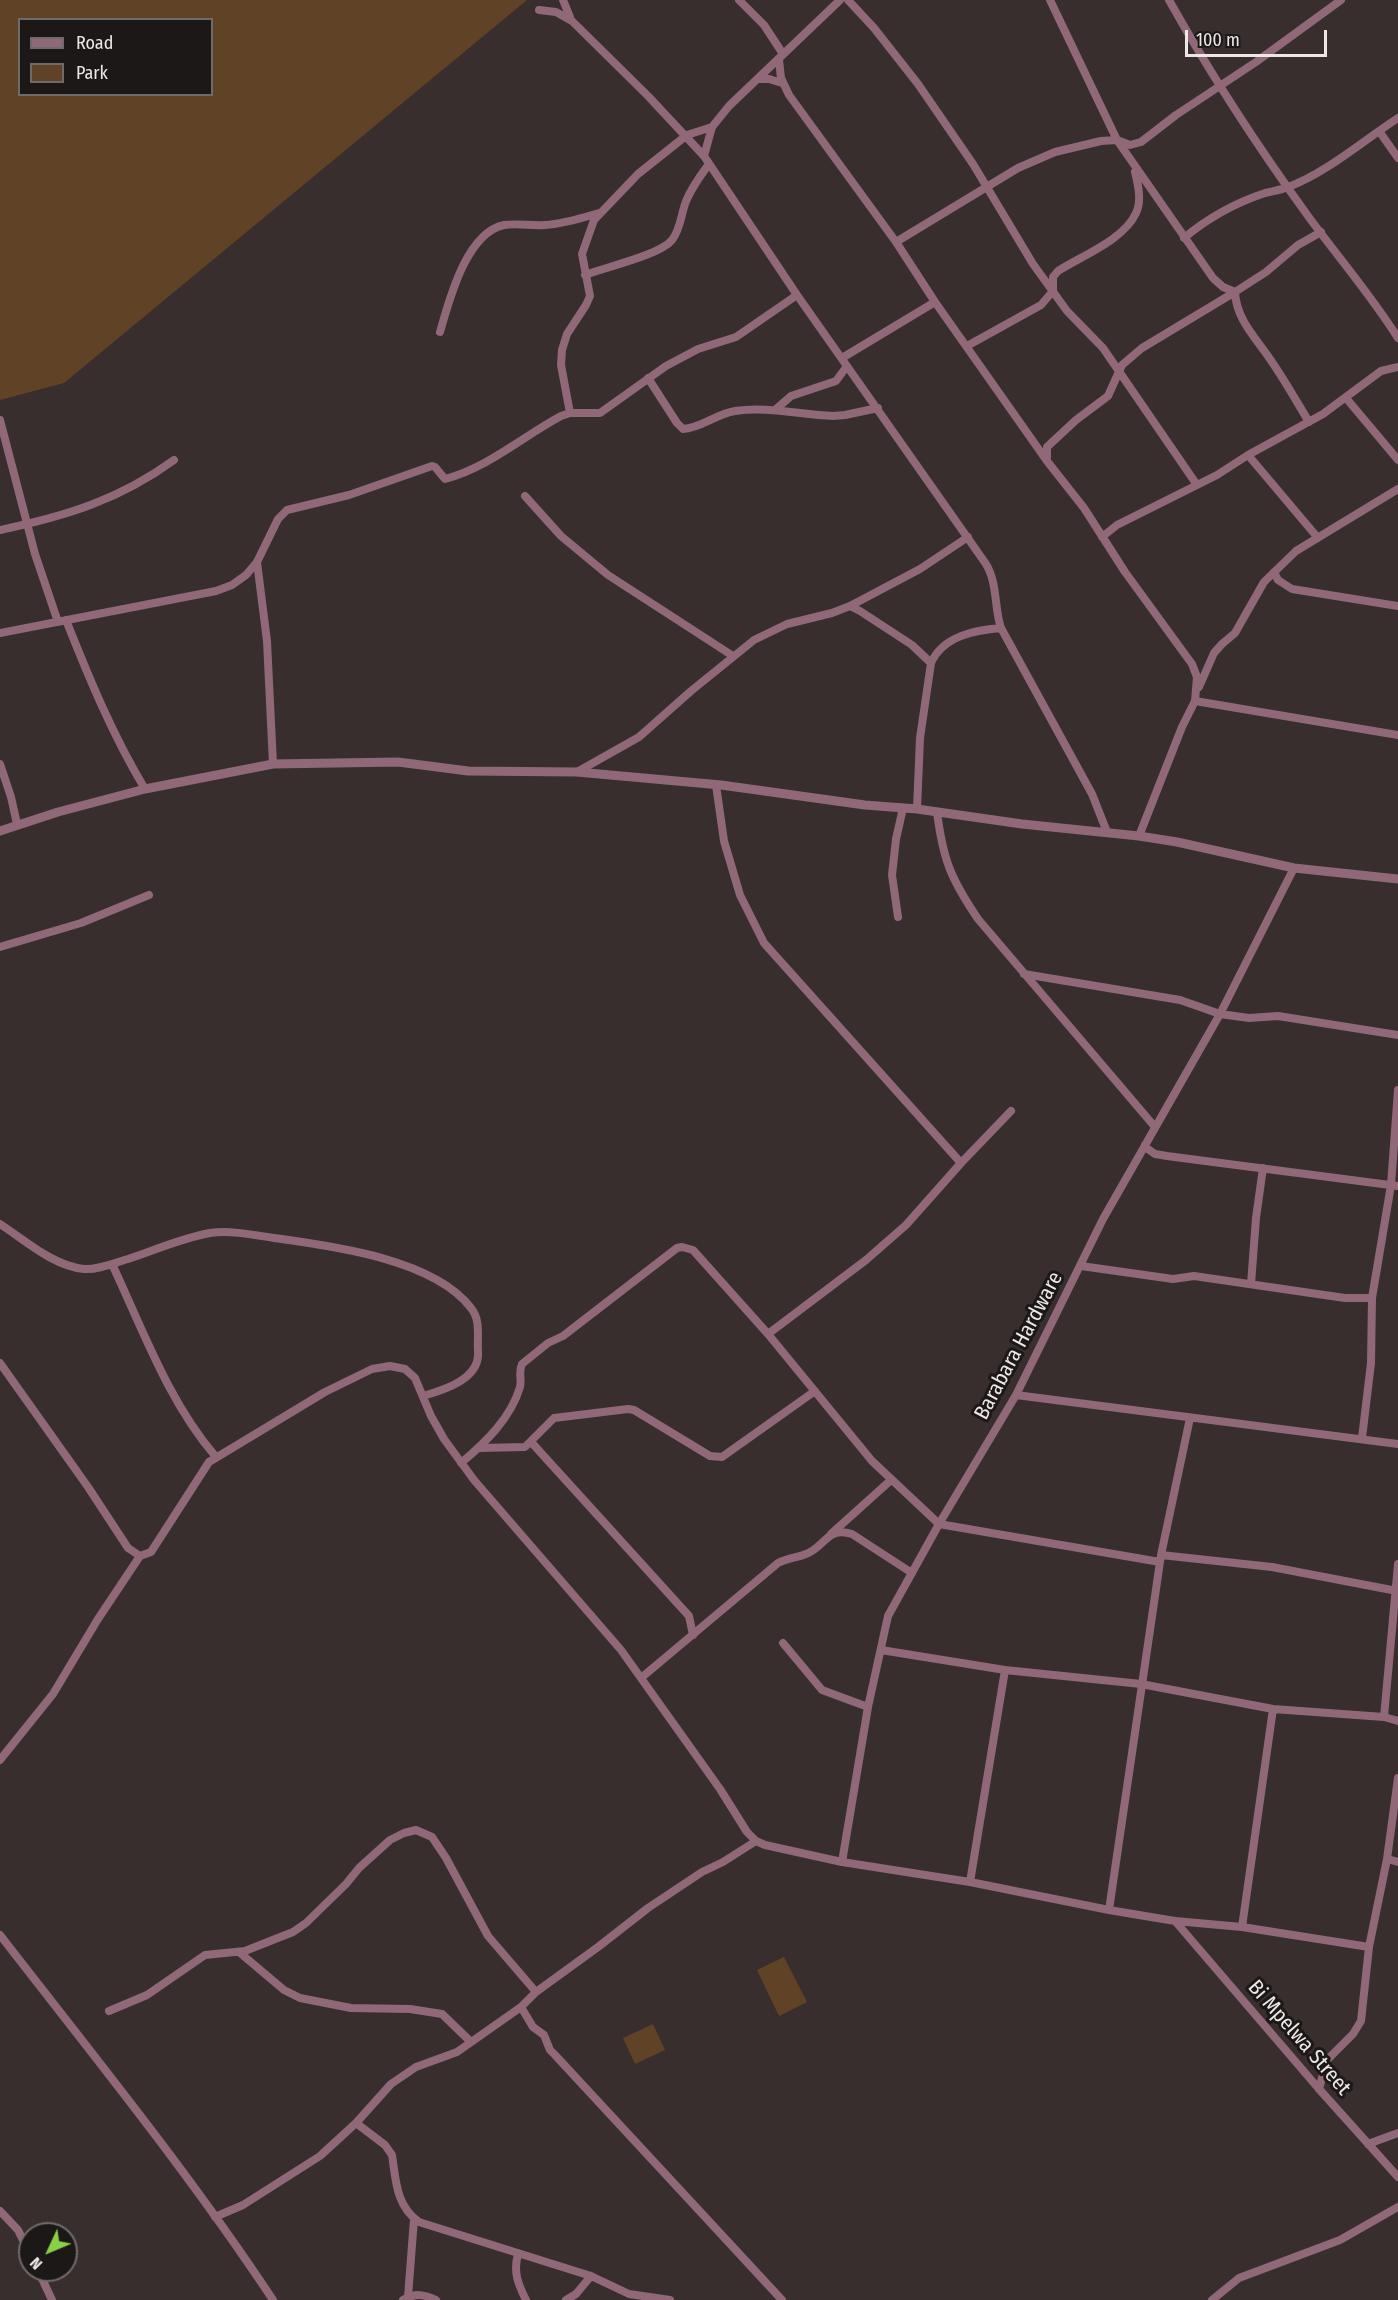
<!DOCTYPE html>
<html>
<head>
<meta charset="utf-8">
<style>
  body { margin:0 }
  #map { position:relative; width:1398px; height:2300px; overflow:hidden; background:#382e2e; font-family:"Fira Sans Condensed",sans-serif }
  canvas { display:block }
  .legend { position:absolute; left:18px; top:18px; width:195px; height:78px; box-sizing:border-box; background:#1c1818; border:2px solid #706b6b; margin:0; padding:8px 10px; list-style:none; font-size:18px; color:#ede7e7 }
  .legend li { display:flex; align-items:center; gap:12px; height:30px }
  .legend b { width:30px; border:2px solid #706b6b }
  .north { position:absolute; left:18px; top:2222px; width:60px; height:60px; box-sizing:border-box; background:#1c1818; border:2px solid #706b6b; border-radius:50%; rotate:226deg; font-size:16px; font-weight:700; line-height:24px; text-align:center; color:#ede7e7 }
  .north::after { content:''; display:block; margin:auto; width:21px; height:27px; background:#89cf48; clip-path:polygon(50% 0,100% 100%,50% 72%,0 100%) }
  .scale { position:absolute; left:1185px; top:30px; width:142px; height:27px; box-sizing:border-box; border:3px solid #ede7e7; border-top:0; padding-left:8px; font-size:18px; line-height:21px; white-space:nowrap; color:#ede7e7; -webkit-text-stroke:4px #1c1818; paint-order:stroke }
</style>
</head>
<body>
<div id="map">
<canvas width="1398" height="2300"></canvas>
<ul class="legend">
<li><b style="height:8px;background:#906877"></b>Road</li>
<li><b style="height:16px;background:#604327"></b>Park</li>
</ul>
<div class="north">N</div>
<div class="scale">100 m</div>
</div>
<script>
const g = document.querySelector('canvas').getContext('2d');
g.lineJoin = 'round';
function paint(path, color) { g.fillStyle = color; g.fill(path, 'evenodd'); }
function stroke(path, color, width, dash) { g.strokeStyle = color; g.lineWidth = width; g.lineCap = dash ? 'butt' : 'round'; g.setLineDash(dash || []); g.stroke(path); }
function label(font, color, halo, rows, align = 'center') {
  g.font = font + ' "Fira Sans Condensed",sans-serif'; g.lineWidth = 6; g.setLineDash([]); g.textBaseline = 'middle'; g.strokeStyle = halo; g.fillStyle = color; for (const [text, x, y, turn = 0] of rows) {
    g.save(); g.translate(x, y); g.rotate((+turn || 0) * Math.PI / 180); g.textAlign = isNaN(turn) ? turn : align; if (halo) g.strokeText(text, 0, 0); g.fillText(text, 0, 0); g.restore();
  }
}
paint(new Path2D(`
  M 0,0 L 527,0 L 64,383 L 0,400 ZM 20,20 L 212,20 L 212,94 L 20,94 Z
  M 784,1957 L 807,2002 L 779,2016 L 757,1970 Z
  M 653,2024 L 665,2050 L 635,2064 L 623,2038 Z`), '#604327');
stroke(new Path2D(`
  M 563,0 L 570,17
  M 739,0 L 764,25 L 783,54
  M 848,0 L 874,28 L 918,84 L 973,164 L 1033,264 L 1067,311 L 1103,348 L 1197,485
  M 1050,0 L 1117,140 L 1213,278 L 1223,287 L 1235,292 C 1236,320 1258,340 1272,362 C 1285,381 1297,402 1309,422
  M 1169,0 C 1211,75 1258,147 1308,216 C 1338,257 1371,295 1398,338
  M 539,10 L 556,12 L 572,21 L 648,96 L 704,156 L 797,295 L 986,564 C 998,584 994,608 1001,628 L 1092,794 L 1107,832
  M 779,60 L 781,78 L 789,95 L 896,242 L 935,302 L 1047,461 L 1084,508 L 1125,572 L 1192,664 L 1197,677 L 1195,701 L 1182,727 L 1139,836
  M 759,79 L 769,79 L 782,83
  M 1379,131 L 1398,158
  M 704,156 L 712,127 L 729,106 L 840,0
  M 1184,238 C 1209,217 1235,203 1265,193 C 1273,191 1281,190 1288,187 C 1326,173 1364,140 1398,118
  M 896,242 L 1018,168 L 1055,152 L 1101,141 L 1117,140 L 1130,145 L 1141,142 L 1176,115 L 1256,62 L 1341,0
  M 585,275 C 606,267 660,255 672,240 C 680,230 681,216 685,204 C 690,190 700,176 709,164
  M 440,332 C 449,301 466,233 504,225 C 518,223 531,226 545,225 C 564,224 582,218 599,213
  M 967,346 L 1041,305 L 1053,291 L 1053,277 L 1058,271 C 1081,256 1124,240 1136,213 C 1142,201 1138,184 1135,172
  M 842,358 L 935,302
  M 648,378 L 677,423 L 683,429 C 701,428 716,414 735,411 C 768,406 801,415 833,416 L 845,415 L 878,408
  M 1346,398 L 1398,460
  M 775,410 L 791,396 L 836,381 L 847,366
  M 570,413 L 561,365 L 562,350 L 567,334 L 586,305 L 590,296 L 582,254 L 594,220 L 638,174 L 687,135 L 712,127
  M 0,420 L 35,554 L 58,622
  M 1248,455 L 1318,538
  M 1047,458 L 1047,447 L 1076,420 L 1108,396 L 1122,365 L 1142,348 L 1235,292 L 1266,272 L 1298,245 L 1321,232
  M 525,496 L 561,536 L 608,575 L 733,656
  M 0,530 C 66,516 119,500 174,460
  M 1102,537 L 1117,525 L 1217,475 L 1248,455 L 1323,414 L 1381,371 L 1398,367
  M 257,562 L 267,641 L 273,764
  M 1274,572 L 1278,580 L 1292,589 L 1398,606
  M 850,606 L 860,611 L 912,645 L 931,663
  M 66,620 C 89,678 113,736 145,789
  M 0,633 L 216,591 L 232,585 L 246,575 L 257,562 L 278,519 L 287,510 L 349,495 L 432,466 L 435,467 L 445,479 C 489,467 522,437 561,416 L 570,413 L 600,413 L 666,366 L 698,349 L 736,337 L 797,295
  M 1199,687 L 1214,653 L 1222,644 L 1235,633 L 1264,582 L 1296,551 L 1398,489
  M 1195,701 L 1398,735
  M 0,764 L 11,797 L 17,824
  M 577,772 L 639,737 L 691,691 L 754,640 L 787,624 L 832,613 L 850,606 L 920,569 L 968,537
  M 716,785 L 724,841 L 740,895 L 764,943 L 961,1163
  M 917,809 L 920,738 L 931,663 C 943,636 975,630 1001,628
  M 937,812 C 943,860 951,879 978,919 L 1155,1127
  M 898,917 L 892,875 L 896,839 L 903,808
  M 0,947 L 81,923 L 149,895
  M 1024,974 L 1180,1000 L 1220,1014 L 1249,1018 L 1278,1016 L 1398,1035
  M 1145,1145 L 1145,1147 L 1155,1154 L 1167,1156 L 1398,1186
  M 0,1224 C 25,1240 53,1266 84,1269 C 98,1270 114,1263 128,1259 C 155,1250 182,1238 210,1233 C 231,1230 253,1235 274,1238 C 332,1246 434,1259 471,1308 C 481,1320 477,1337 478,1352 C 480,1379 444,1390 423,1396
  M 112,1264 C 143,1330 168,1401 216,1457
  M 1081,1266 L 1173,1279 L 1194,1276 L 1345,1298 L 1372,1298
  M 1251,1284 L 1256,1218 L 1263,1168
  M 768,1334 L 866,1260 L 906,1225 L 961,1163 L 1011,1111
  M 0,1363 L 88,1487 L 128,1548 L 140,1556 L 151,1552 L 209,1462 L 325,1392 L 372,1369 L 390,1366 L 405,1369 L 415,1378 L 431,1416 L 444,1439 L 474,1480 L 621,1650 L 720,1789 L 747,1832 L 756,1841 L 765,1845 L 842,1862 L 970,1882 L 1109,1910 L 1175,1921 L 1242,1927 L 1369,1947 L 1387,1859 L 1398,1778
  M 1016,1395 L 1398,1444
  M 1362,1438 L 1371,1363 L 1372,1298 L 1391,1185 L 1398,1090
  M 532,1443 L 689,1616 L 693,1635
  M 479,1448 L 525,1447 L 554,1418 L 628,1409 L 634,1410 L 710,1456 L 722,1457 L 815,1391
  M 461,1463 C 485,1443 511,1418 520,1387 C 522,1379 518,1372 522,1364 L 548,1343 L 563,1336 L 677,1248 L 682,1247 L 693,1250 L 768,1334 L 872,1461 L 939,1524 L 1160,1562
  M 831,1534 L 891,1480
  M 1161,1555 L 1272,1567 L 1397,1591
  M 783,1643 L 822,1690 L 868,1707
  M 881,1650 L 1005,1670 L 1141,1684 L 1273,1709 L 1384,1717 L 1398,1721
  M 641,1678 L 778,1563 C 788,1558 796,1558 806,1554 C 825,1547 827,1526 852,1534 L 912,1573
  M 1384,1717 L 1398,1564
  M 0,1760 L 53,1694 L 98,1619 L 140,1556
  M 1387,1859 L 1398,1862
  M 842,1862 L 868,1707 L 888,1616 L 939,1524 L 1016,1395 L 1103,1219 L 1220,1014 L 1294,868
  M 970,1882 L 1005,1670
  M 1109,1910 L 1161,1555 L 1190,1418
  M 1175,1921 L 1319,2089 L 1398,2177
  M 1242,1927 L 1273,1709
  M 0,1935 C 93,2055 189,2173 273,2300
  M 239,1952 L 284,1990 L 300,1998 L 351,2008 L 410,2009 L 442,2014 L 471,2042
  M 521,2007 L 533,2027 L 544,2035 L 550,2050 L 555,2055 L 782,2300
  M 109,2011 L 147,1995 L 205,1955 L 245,1951 L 293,1932 L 306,1923 L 346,1884 L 359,1868 L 390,1840 L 404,1833 L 416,1830 L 432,1837 L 446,1858 L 488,1936 L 536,1992
  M 1319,2089 L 1327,2060 L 1353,2034 L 1361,2021 L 1369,1947
  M 356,2123 L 385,2145 L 392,2155 C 396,2181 396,2206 419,2222 L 591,2276 L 629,2294 L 670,2300
  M 1368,2144 L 1398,2133
  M 0,2211 L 18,2230 L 30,2254
  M 215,2217 L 243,2205 L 320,2156 L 356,2123 L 391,2084 L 416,2067 L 457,2052 L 521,2007 L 536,1992 L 598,1947 L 648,1908 L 702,1872 L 723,1862 L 756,1841
  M 518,2254 C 513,2272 518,2284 526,2300
  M 38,2270 L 52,2300
  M 408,2297 L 414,2219
  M 403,2300 C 415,2293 424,2294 436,2300
  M 566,2300 L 576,2294 L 591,2276
  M 1212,2300 L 1239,2278 L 1340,2240 L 1398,2207`), '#906877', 8);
stroke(new Path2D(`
  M 0,831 L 58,812 L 145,789 L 273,764 L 398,762 L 468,771 L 577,772 L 721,785 L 865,805 L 917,809 L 1022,824 L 1139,836 L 1177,842 L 1294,868 L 1398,879`), '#906877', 9);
label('21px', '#ede7e7', '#1c1818', [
  ["Barabara Hardware",1019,1346,-62],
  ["Bi Mpelwa Street",1299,2038,49]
]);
</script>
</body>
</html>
